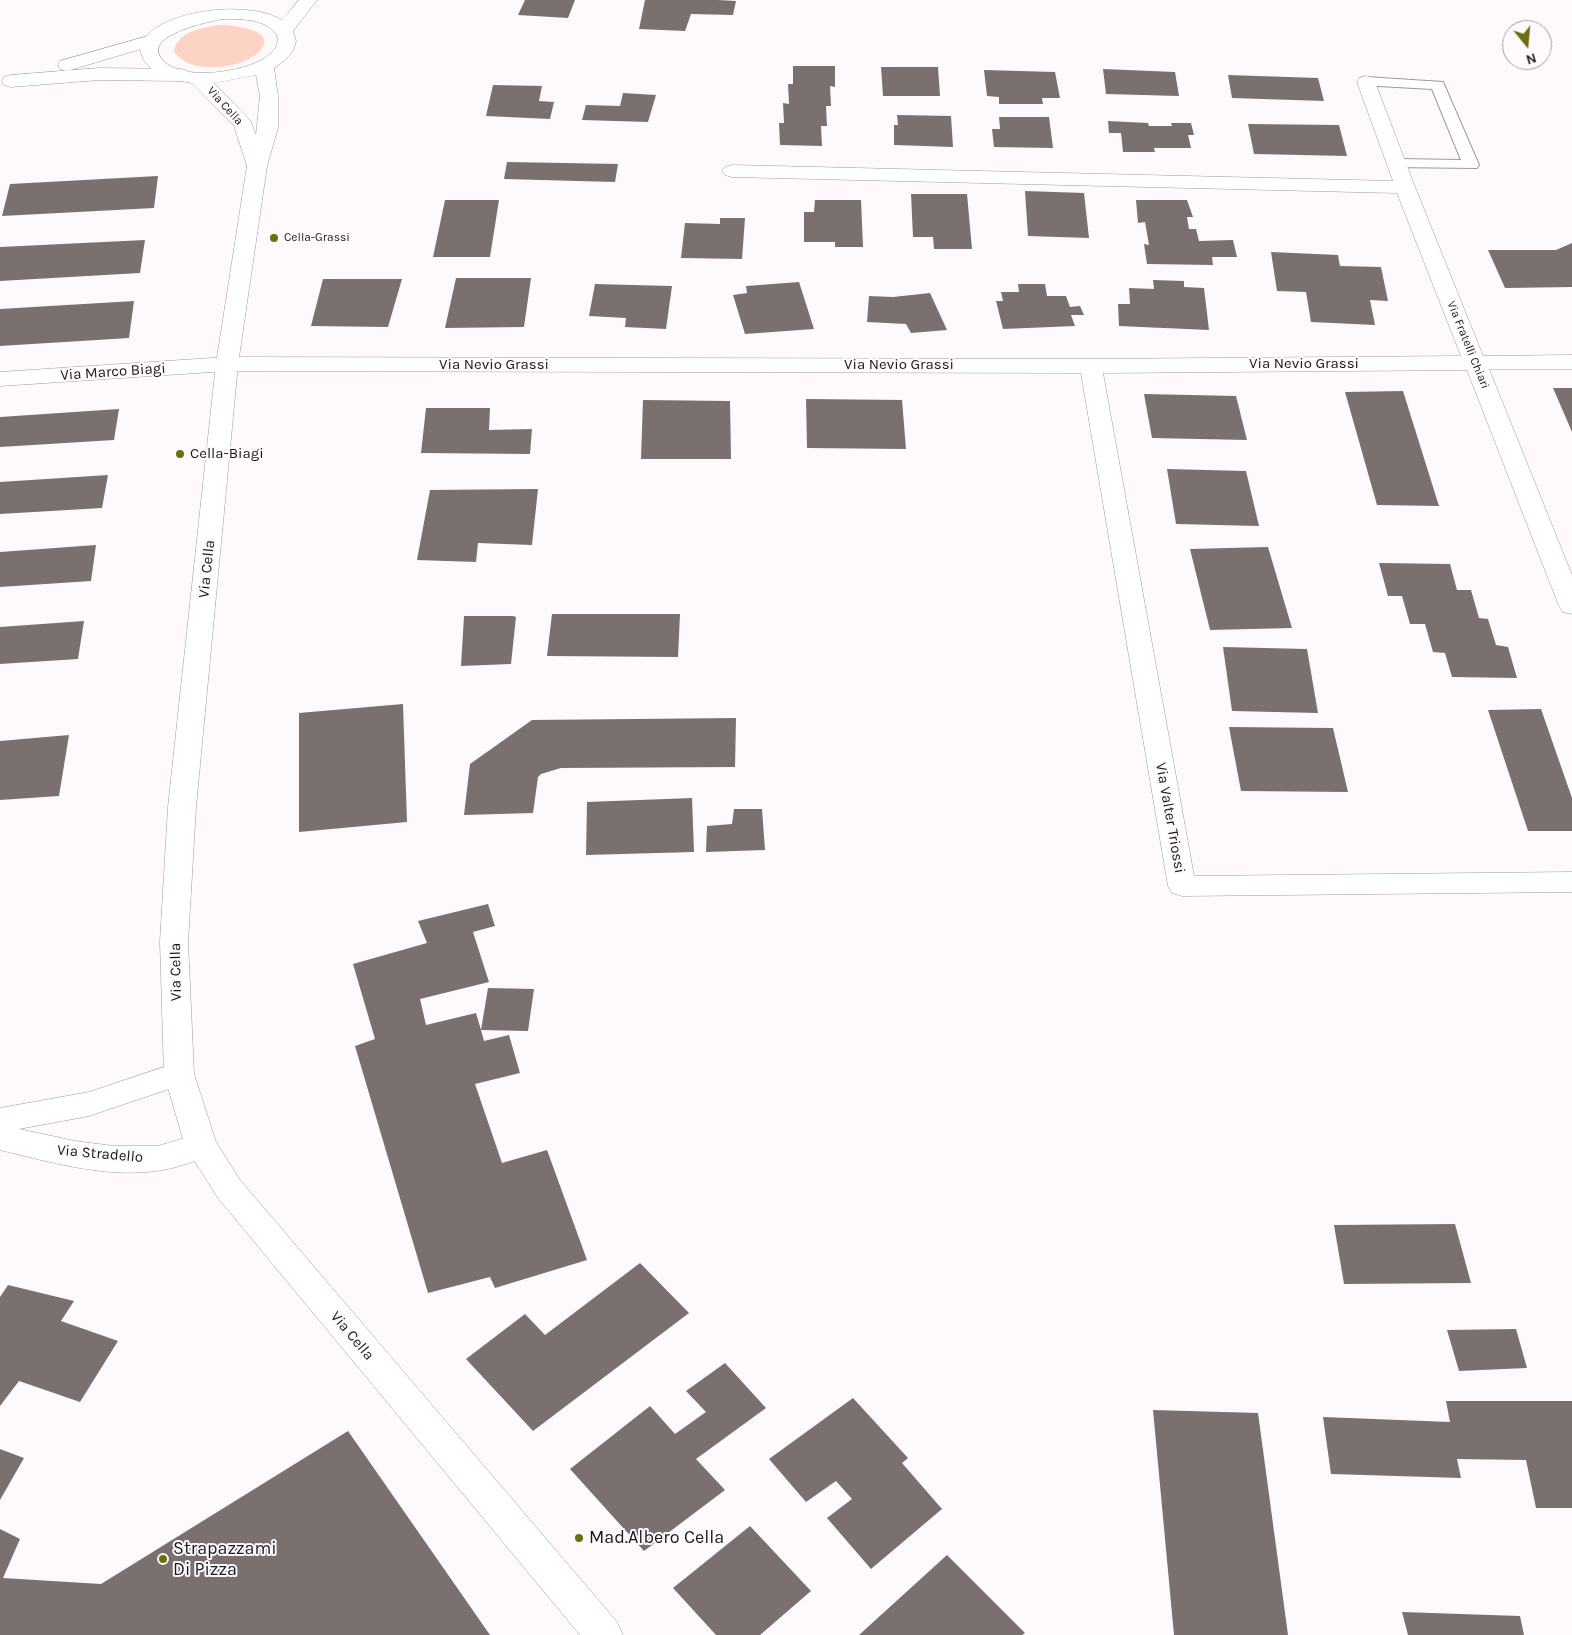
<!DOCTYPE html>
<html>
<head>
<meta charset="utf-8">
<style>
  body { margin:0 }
  #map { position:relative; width:1572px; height:1635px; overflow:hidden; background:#fef9fb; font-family:Karla,sans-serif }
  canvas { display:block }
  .north { position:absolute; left:1502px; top:20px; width:50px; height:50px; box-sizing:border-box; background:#fef9fb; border:1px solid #a49fa1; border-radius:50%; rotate:163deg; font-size:14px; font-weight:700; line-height:20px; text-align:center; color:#1c1819 }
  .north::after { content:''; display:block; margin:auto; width:18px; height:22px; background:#6c6e11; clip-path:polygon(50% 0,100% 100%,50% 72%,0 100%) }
</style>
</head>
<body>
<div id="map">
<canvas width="1572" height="1635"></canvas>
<div class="north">N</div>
</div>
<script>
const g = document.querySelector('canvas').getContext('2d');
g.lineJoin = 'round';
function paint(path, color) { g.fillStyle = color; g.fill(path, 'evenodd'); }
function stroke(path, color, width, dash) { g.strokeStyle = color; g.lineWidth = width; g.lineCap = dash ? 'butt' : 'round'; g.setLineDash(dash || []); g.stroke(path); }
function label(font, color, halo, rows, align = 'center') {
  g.font = font + ' Karla,sans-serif'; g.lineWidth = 4; g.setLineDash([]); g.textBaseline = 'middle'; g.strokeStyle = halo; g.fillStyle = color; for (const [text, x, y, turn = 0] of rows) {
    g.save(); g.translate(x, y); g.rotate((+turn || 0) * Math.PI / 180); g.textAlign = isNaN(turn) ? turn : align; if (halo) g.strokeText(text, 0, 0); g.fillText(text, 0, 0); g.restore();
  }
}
paint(new Path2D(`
  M 219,25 C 230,25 281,29 259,52 C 241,70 187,75 174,51 C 178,31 202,28 219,25 Z`), '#fcd3c5');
paint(new Path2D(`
  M 525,0 L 575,0 L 568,18 L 518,15 Z
  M 645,0 L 718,0 L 736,1 L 733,15 L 691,14 L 685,31 L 639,29 Z
  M 793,66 L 835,66 L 835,87 L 830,86 L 831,106 L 826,106 L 827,126 L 821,126 L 822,146 L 780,145 L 779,123 L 784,123 L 783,103 L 789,104 L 788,84 L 793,84 Z
  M 881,67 L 938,67 L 940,96 L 883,96 Z
  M 1103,69 L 1175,72 L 1179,96 L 1106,94 Z
  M 984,70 L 1055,72 L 1060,98 L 1042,98 L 1043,104 L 999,104 L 999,97 L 987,96 Z
  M 1228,75 L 1318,78 L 1324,101 L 1232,98 Z
  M 493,85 L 542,86 L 539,101 L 554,102 L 550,119 L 486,116 Z
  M 623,93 L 656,95 L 648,122 L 582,120 L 586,105 L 620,106 Z
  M 897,115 L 951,116 L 953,147 L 894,145 L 894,125 L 898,125 Z
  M 999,117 L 1049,117 L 1053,148 L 994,147 L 992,129 L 1000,129 Z
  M 1108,121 L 1148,123 L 1149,126 L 1172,126 L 1171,123 L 1191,123 L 1194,135 L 1188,135 L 1191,148 L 1154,148 L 1155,152 L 1123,152 L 1121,133 L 1109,133 Z
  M 1248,124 L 1339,125 L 1347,156 L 1254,154 Z
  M 507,162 L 618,164 L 615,182 L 504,179 Z
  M 158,176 L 154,208 L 2,216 L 10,184 Z
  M 1025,191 L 1084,193 L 1089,238 L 1028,236 Z
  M 911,194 L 967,194 L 972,249 L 934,249 L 933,237 L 913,237 Z
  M 445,200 L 499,200 L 490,257 L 433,257 Z
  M 815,200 L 861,200 L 863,247 L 835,247 L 835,242 L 804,242 L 804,212 L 814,212 Z
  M 1136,200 L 1187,200 L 1193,217 L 1187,217 L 1189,229 L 1196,229 L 1199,241 L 1233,240 L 1237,257 L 1212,257 L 1213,265 L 1147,264 L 1144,244 L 1149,245 L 1145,222 L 1138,223 Z
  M 720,218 L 745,218 L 742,259 L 681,258 L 685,223 L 720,224 Z
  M 145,240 L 140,273 L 0,281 L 0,247 Z
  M 1572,243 L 1572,287 L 1505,288 L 1488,250 L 1556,250 Z
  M 1271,252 L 1338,255 L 1340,266 L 1381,267 L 1388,301 L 1370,300 L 1375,325 L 1311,322 L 1306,292 L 1277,291 Z
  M 456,278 L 531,278 L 524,327 L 445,328 Z
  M 323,279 L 402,279 L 388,327 L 311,326 Z
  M 1153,280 L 1184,281 L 1184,287 L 1204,288 L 1209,330 L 1119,326 L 1118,304 L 1130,304 L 1129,288 L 1154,289 Z
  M 799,282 L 814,329 L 745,334 L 733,295 L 747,293 L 746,286 Z
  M 595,284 L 672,286 L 666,329 L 625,327 L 626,318 L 589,316 Z
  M 1018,284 L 1045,284 L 1047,296 L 1066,296 L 1070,307 L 1080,306 L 1084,315 L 1071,315 L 1075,326 L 1003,329 L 996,301 L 1003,301 L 1001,292 L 1019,292 Z
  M 930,293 L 947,330 L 911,333 L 906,324 L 867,322 L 869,296 L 893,297 Z
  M 134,301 L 129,338 L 0,346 L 0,309 Z
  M 1553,388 L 1572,388 L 1572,432 Z
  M 1403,391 L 1439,506 L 1377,505 L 1345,392 Z
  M 1144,394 L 1236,396 L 1247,440 L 1152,438 Z
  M 806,399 L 902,400 L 906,449 L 807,448 Z
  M 643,400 L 730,401 L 731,459 L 641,459 Z
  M 426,408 L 490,408 L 489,430 L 532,429 L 530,454 L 421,453 Z
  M 119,409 L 114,440 L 0,447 L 0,417 Z
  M 1167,469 L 1246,471 L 1259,526 L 1176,524 Z
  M 108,475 L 102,508 L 0,514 L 0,482 Z
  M 538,489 L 532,545 L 478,543 L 476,562 L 417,560 L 430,490 Z
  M 96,545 L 91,581 L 0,587 L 0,552 Z
  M 1268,547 L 1292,628 L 1210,630 L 1190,549 Z
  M 1379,563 L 1450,564 L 1457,590 L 1471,590 L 1479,618 L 1488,619 L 1496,645 L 1508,647 L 1517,678 L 1452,677 L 1445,653 L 1433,652 L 1425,624 L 1410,624 L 1402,596 L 1388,596 Z
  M 552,614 L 680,614 L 678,657 L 547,656 Z
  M 464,616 L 513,616 L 516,617 L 511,664 L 461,666 Z
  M 84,621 L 78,659 L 0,664 L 0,627 Z
  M 1223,647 L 1307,649 L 1318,713 L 1232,711 Z
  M 403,704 L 407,822 L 299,832 L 299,713 Z
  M 1541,709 L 1572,798 L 1572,831 L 1528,831 L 1488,710 Z
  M 736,718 L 735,767 L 561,768 L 541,774 L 538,777 L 533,813 L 464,815 L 470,764 L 532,720 Z
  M 1229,727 L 1333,728 L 1348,792 L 1241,791 Z
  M 69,735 L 59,796 L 0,800 L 0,741 Z
  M 692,798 L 694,852 L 586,855 L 587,802 Z
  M 734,809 L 762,809 L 765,850 L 706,852 L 707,826 L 732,824 Z
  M 488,904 L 495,926 L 473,932 L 489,982 L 420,999 L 426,1025 L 476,1013 L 481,1030 L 488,988 L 534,989 L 528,1031 L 481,1030 L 484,1041 L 509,1035 L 520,1073 L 475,1084 L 502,1163 L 547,1150 L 587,1260 L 495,1288 L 490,1277 L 428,1293 L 355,1046 L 375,1039 L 353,964 L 427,943 L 418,921 Z
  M 1455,1224 L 1471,1283 L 1344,1284 L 1334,1225 Z
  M 640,1263 L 689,1313 L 533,1431 L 466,1359 L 525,1314 L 545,1335 Z
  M 8,1285 L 74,1301 L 61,1321 L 118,1341 L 80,1402 L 19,1381 L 0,1406 L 0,1297 Z
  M 1516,1329 L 1527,1368 L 1459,1371 L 1447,1330 Z
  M 725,1363 L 766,1408 L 696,1459 L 725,1490 L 644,1551 L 570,1469 L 650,1406 L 675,1434 L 706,1412 L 686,1391 Z
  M 853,1398 L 908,1458 L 902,1463 L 942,1509 L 871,1569 L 827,1518 L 852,1499 L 836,1481 L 806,1502 L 769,1459 Z
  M 1446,1401 L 1572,1401 L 1572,1508 L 1536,1508 L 1526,1460 L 1457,1459 L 1461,1478 L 1331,1474 L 1323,1417 L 1450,1422 Z
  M 1153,1410 L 1258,1413 L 1288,1635 L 1174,1635 Z
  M 348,1431 L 490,1635 L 0,1635 L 0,1529 L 20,1539 L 3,1578 L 101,1584 Z
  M 0,1449 L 24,1458 L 0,1500 Z
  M 750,1526 L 811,1591 L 760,1635 L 716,1635 L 673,1588 Z
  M 947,1555 L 1025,1633 L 1022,1635 L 859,1635 Z
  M 1402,1612 L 1520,1616 L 1524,1635 L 1408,1635 Z`), '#7b7070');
const service = new Path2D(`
  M 1366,77 L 1443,82 L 1479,165 L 1477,168 L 1390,167 L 1388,164 L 1390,161 L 1396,159 L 1461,160 L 1432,89 L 1361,85 L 1358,82 L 1361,79 Z`);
const minor = new Path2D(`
  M 155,34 L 161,35 L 164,39 L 161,43 L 67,71 L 60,69 L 58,65 L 60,61 Z
  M 99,68 L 181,69 L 188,71 L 190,75 L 188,79 L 181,81 L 99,80 L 11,87 L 4,85 L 2,81 L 4,77 L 11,75 Z
  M 1366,76 L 1373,78 L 1375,82 L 1415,187 L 1483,356 L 1572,355 L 1572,369 L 1489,369 L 1572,575 L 1572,614 L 1563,612 L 1559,606 L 1467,370 L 1103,373 L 1194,876 L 1572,872 L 1572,892 L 1182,896 L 1172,893 L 1168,886 L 1081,373 L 227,371 L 0,386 L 0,372 L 227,357 L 1091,359 L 1461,356 L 1397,193 L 732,177 L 725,175 L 722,171 L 725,167 L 732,165 L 1393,181 L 1357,82 L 1359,78 Z
  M 179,1062 L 190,1066 L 194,1074 L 190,1082 L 89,1116 L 19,1129 L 75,1141 L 114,1146 L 158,1146 L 201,1133 L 212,1137 L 217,1146 L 212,1155 C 194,1161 175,1169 156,1171 C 105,1178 50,1162 0,1150 L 0,1108 L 89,1092 Z`);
const tertiary = new Path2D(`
  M 299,0 L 317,0 L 293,31 L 296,41 C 294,54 284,61 274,68 L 278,96 L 278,128 L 267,166 L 238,364 L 196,807 L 188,942 L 194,1074 L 216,1142 L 240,1180 L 617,1622 L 623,1635 L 580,1635 L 218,1198 L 185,1146 L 164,1074 L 160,942 L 168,807 L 216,364 L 247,166 L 234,126 L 192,83 L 170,79 L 155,73 L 143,59 L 140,49 C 142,44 144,39 147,35 C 174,8 251,1 282,20 ZM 223,19 C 241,19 265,18 277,35 C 280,47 272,53 263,59 C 242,72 188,80 167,64 C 133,37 207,22 223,19 ZM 256,75 L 260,96 L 256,135 L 250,120 L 214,83 Z`);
stroke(service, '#a2979b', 2);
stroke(minor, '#a2979b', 1);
stroke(tertiary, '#a2979b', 1);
paint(service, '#fff');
paint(minor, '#fff');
paint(tertiary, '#fff');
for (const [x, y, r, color] of [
  [274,238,5,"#6c6e11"],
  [180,454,5,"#6c6e11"],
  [579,1538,5,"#6c6e11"],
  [163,1559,5,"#6c6e11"]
]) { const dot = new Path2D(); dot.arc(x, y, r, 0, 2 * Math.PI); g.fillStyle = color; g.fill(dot); stroke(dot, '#fef9fb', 2); }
label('12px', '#1c1819', '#fef9fb', [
  ["Via Cella",225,106,48],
  ["Via Fratelli Chiari",1468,345,68]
]);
label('12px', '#1c1819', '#fef9fb', [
  ["Cella-Grassi",284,238]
], 'left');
label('15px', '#1c1819', '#fef9fb', [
  ["Via Nevio Grassi",1304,364],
  ["Via Nevio Grassi",494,365],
  ["Via Nevio Grassi",899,365],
  ["Via Marco Biagi",113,372,-4],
  ["Via Cella",207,569,-84],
  ["Via Valter Triossi",1170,818,80],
  ["Via Cella",176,972,-91],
  ["Via Stradello",100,1154,5],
  ["Via Cella",352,1336,50]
]);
label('15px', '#1c1819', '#fef9fb', [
  ["Cella-Biagi",190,454]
], 'left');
label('18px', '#1c1819', '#fef9fb', [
  ["Mad.Albero Cella",589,1538],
  ["Strapazzami",173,1549],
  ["Di Pizza",173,1570]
], 'left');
</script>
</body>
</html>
